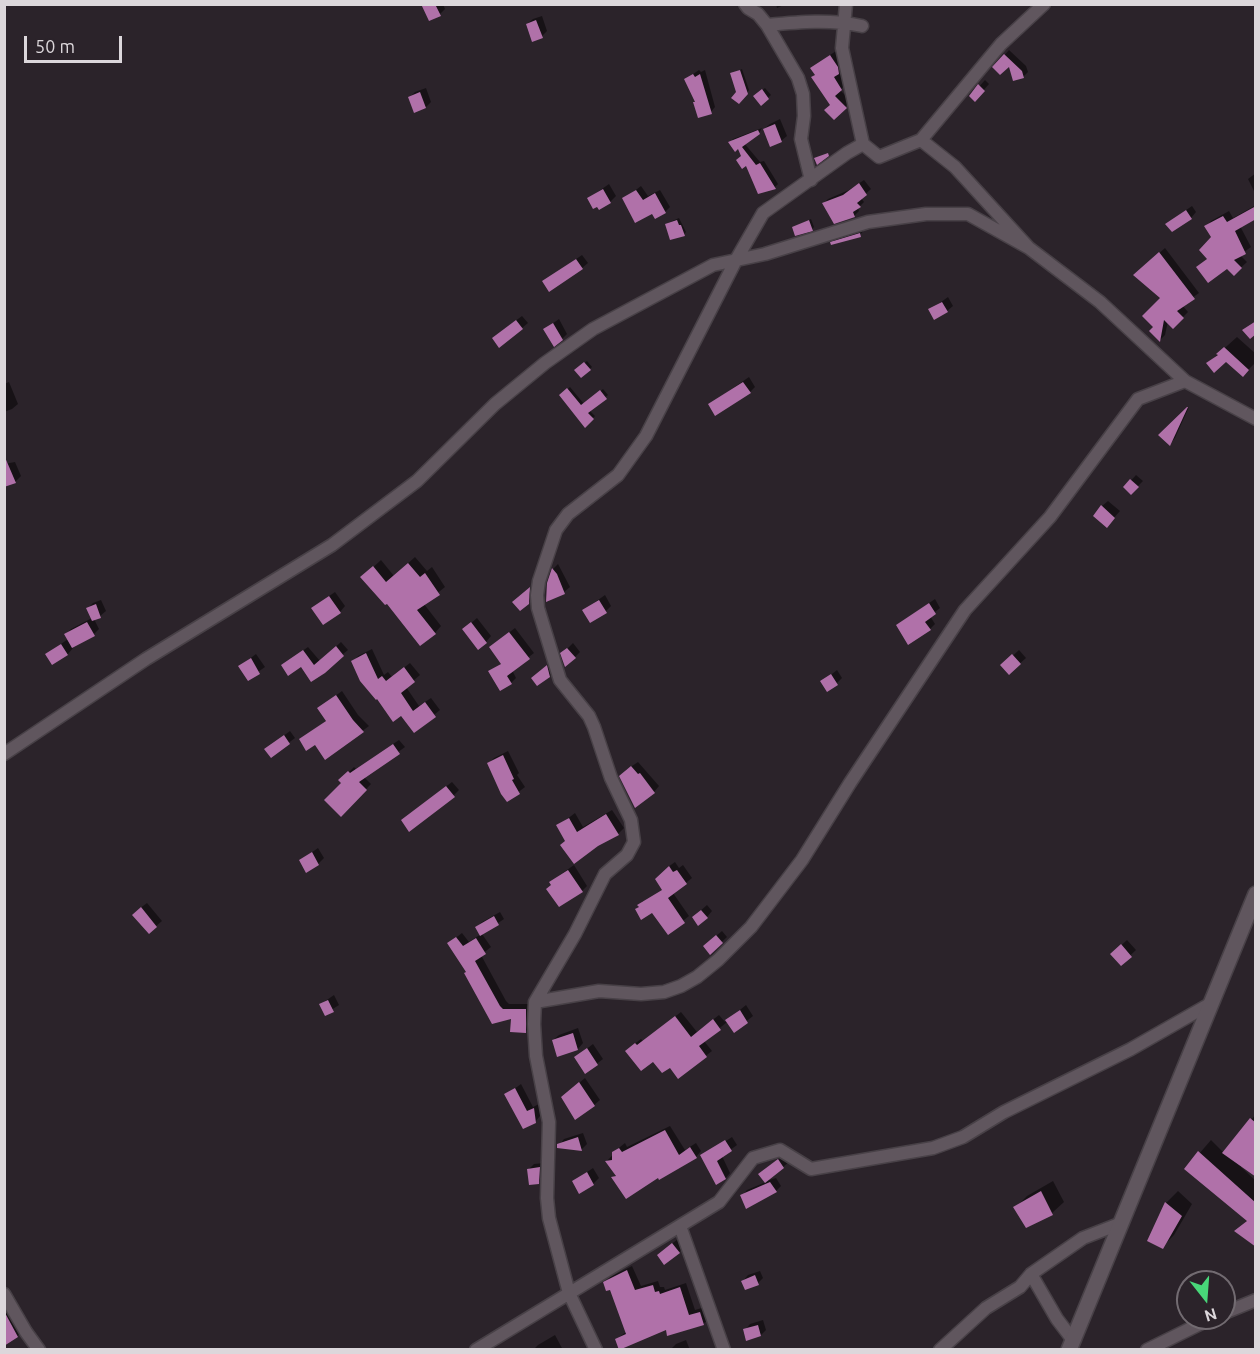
<!DOCTYPE html>
<html>
<head>
<meta charset="utf-8">
<style>
  body { margin:0 }
  #map { position:relative; width:1260px; height:1354px; overflow:hidden; background:#2b232a; font-family:Ubuntu,sans-serif }
  canvas { display:block }
  .frame { position:absolute; inset:0; border:6px solid #dcd7db; pointer-events:none }
  .north { position:absolute; left:1176px; top:1270px; width:60px; height:60px; box-sizing:border-box; background:#2b232a; border:2px solid #726b71; border-radius:50%; rotate:163deg; font-size:16px; font-weight:700; line-height:24px; text-align:center; color:#dcd7db }
  .north::after { content:''; display:block; margin:auto; width:21px; height:27px; background:#48d779; clip-path:polygon(50% 0,100% 100%,50% 72%,0 100%) }
  .scale { position:absolute; left:24px; top:36px; width:98px; height:27px; box-sizing:border-box; border:3px solid #dcd7db; border-top:0; padding-left:8px; font-size:18px; line-height:21px; white-space:nowrap; color:#dcd7db; -webkit-text-stroke:4px #2b232a; paint-order:stroke }
</style>
</head>
<body>
<div id="map">
<canvas width="1260" height="1354"></canvas>
<div class="frame"></div>
<div class="north">N</div>
<div class="scale">50 m</div>
</div>
<script>
const g = document.querySelector('canvas').getContext('2d');
g.lineJoin = 'round';
function paint(path, color) { g.fillStyle = color; g.fill(path, 'evenodd'); }
function stroke(path, color, width, dash) { g.strokeStyle = color; g.lineWidth = width; g.lineCap = dash ? 'butt' : 'round'; g.setLineDash(dash || []); g.stroke(path); }
paint(new Path2D(`
  M 422,4 L 443,4 L 445,9 L 440,14 Z
  M 776,4 L 786,4 L 777,8 Z
  M 542,16 L 547,31 L 542,36 L 527,24 L 533,19 Z
  M 1009,50 L 1026,66 L 1028,72 L 1023,77 L 1009,64 L 994,67 Z
  M 836,51 L 843,61 L 844,67 L 839,72 L 847,83 L 840,90 L 851,101 L 834,118 L 832,105 L 816,74 L 818,63 Z
  M 742,69 L 749,90 L 739,102 L 732,74 Z
  M 699,70 L 701,72 L 705,70 L 715,107 L 710,113 L 696,101 L 686,79 Z
  M 985,80 L 989,84 L 975,100 L 971,96 Z
  M 426,88 L 431,102 L 426,107 L 410,97 L 415,92 Z
  M 765,88 L 771,95 L 761,104 L 755,96 Z
  M 780,119 L 787,136 L 781,141 L 764,129 L 770,124 Z
  M 762,128 L 759,133 L 744,143 L 760,162 L 764,161 L 778,184 L 775,187 L 759,193 L 739,147 L 730,143 L 733,139 Z
  M 1256,173 L 1256,195 L 1248,179 Z
  M 864,180 L 871,189 L 861,198 L 864,202 L 858,208 L 859,211 L 854,216 L 824,203 L 828,199 L 849,190 Z
  M 609,184 L 616,196 L 610,202 L 589,198 Z
  M 641,186 L 648,196 L 660,190 L 670,207 L 665,212 L 653,212 L 624,199 Z
  M 1256,205 L 1256,218 L 1240,226 L 1251,247 L 1240,255 L 1247,262 L 1234,274 L 1227,267 L 1209,258 L 1213,238 L 1206,227 L 1211,221 L 1229,211 L 1233,218 Z
  M 1192,206 L 1196,212 L 1191,218 L 1173,219 Z
  M 679,218 L 686,232 L 684,234 L 666,224 Z
  M 811,219 L 814,227 L 812,229 L 794,227 Z
  M 865,229 L 860,235 L 832,243 L 837,237 Z
  M 1165,248 L 1199,293 L 1182,305 L 1188,312 L 1173,327 L 1168,321 L 1165,335 L 1160,340 L 1151,331 L 1155,327 L 1162,298 L 1141,269 Z
  M 582,255 L 588,263 L 582,268 L 544,281 Z
  M 948,297 L 953,306 L 947,311 L 930,310 Z
  M 522,316 L 528,323 L 522,328 L 499,333 Z
  M 559,319 L 567,334 L 562,339 L 545,329 Z
  M 1237,337 L 1256,354 L 1256,362 L 1243,375 L 1226,360 L 1208,363 Z
  M 587,361 L 592,367 L 581,376 L 576,370 Z
  M 749,377 L 755,387 L 750,392 L 710,404 Z
  M 9,382 L 18,404 L 12,409 L 4,412 L 4,384 Z
  M 570,387 L 584,404 L 603,389 L 608,395 L 589,410 L 595,416 L 586,425 L 561,395 Z
  M 1189,407 L 1175,438 L 1170,444 L 1160,435 Z
  M 15,462 L 21,476 L 15,482 L 4,464 Z
  M 1136,475 L 1143,481 L 1131,493 L 1125,487 Z
  M 1108,501 L 1120,511 L 1112,520 L 1102,506 Z
  M 415,557 L 427,571 L 432,567 L 445,587 L 424,604 L 441,626 L 435,633 L 387,601 L 369,571 L 381,560 L 394,576 Z
  M 558,564 L 570,587 L 564,592 L 549,583 L 553,569 Z
  M 535,584 L 534,597 L 528,603 L 520,596 Z
  M 335,592 L 345,606 L 340,612 L 319,603 Z
  M 605,595 L 611,606 L 606,611 L 584,610 Z
  M 935,599 L 940,608 L 930,616 L 935,624 L 930,629 L 897,625 Z
  M 101,600 L 106,611 L 100,616 L 94,619 L 99,629 L 94,634 L 72,646 L 73,648 L 68,654 L 52,663 L 47,654 L 68,639 L 66,634 L 71,629 L 92,618 L 88,608 L 93,603 Z
  M 477,618 L 491,636 L 486,642 L 470,624 Z
  M 515,628 L 534,653 L 512,670 L 516,678 L 511,683 L 490,672 L 502,663 L 490,647 Z
  M 341,642 L 348,650 L 311,680 L 302,665 L 283,665 L 308,647 L 320,661 Z
  M 573,643 L 580,652 L 575,657 L 562,654 Z
  M 372,649 L 384,675 L 388,672 L 392,677 L 410,663 L 420,675 L 406,687 L 419,706 L 431,698 L 440,710 L 414,731 L 353,662 L 358,656 Z
  M 1019,650 L 1026,658 L 1009,673 L 1003,665 Z
  M 256,654 L 265,667 L 248,679 L 240,666 Z
  M 552,661 L 555,670 L 550,676 L 539,672 Z
  M 837,670 L 842,678 L 837,683 L 822,682 Z
  M 342,691 L 358,715 L 369,726 L 326,758 L 315,743 L 301,739 L 327,720 L 319,708 Z
  M 290,731 L 295,738 L 271,756 L 266,749 Z
  M 399,740 L 405,747 L 364,777 L 371,784 L 341,815 L 343,783 L 341,780 L 354,767 L 356,769 Z
  M 508,751 L 519,773 L 517,775 L 525,787 L 508,800 L 489,763 L 494,758 Z
  M 638,762 L 659,786 L 654,792 L 626,770 Z
  M 452,782 L 459,790 L 454,795 L 408,815 Z
  M 612,810 L 624,828 L 618,834 L 567,840 L 558,826 L 575,813 L 583,827 Z
  M 318,848 L 324,858 L 318,864 L 301,860 Z
  M 675,862 L 679,868 L 683,865 L 692,878 L 673,893 L 689,916 L 668,933 L 653,911 L 639,905 L 643,901 L 643,903 L 670,888 L 668,867 Z
  M 574,865 L 587,886 L 582,891 L 553,885 L 551,882 L 557,877 Z
  M 147,903 L 162,921 L 149,932 L 139,909 Z
  M 707,905 L 712,911 L 707,917 L 699,912 Z
  M 500,912 L 504,919 L 482,934 L 491,947 L 481,955 L 506,1001 L 509,1004 L 531,1004 L 531,1026 L 526,1031 L 512,1017 L 493,1023 L 467,971 L 449,943 L 462,933 L 469,942 L 481,934 L 477,927 L 482,922 Z
  M 722,931 L 727,937 L 710,953 L 710,941 Z
  M 1127,940 L 1136,950 L 1121,964 L 1112,954 Z
  M 334,995 L 339,1005 L 325,1014 L 321,1004 Z
  M 746,1005 L 753,1016 L 734,1031 L 727,1022 L 704,1041 L 712,1051 L 678,1077 L 670,1066 L 654,1059 L 633,1045 L 641,1039 L 643,1041 L 681,1012 L 697,1032 L 719,1015 L 725,1022 Z
  M 578,1028 L 583,1043 L 578,1049 L 553,1040 L 559,1035 Z
  M 593,1044 L 603,1059 L 586,1072 L 576,1057 Z
  M 585,1078 L 600,1100 L 594,1105 L 568,1092 Z
  M 521,1084 L 533,1107 L 539,1104 L 540,1116 L 535,1122 L 506,1095 Z
  M 1256,1114 L 1256,1173 L 1242,1166 L 1241,1167 L 1256,1181 L 1256,1244 L 1237,1231 L 1248,1220 L 1186,1169 L 1211,1140 L 1224,1153 Z
  M 670,1126 L 685,1150 L 696,1143 L 701,1151 L 696,1157 L 613,1178 L 616,1175 L 607,1161 L 620,1147 L 625,1143 L 627,1147 Z
  M 583,1133 L 587,1144 L 582,1149 L 558,1147 L 564,1139 Z
  M 732,1137 L 737,1145 L 722,1156 L 730,1173 L 725,1179 L 706,1154 Z
  M 784,1155 L 789,1162 L 766,1181 L 776,1178 L 781,1186 L 776,1191 L 742,1196 L 747,1190 L 766,1182 L 765,1169 Z
  M 544,1163 L 544,1177 L 538,1183 L 529,1169 L 534,1164 Z
  M 593,1168 L 599,1178 L 593,1184 L 574,1181 Z
  M 1053,1181 L 1064,1202 L 1052,1213 L 1027,1226 L 1015,1208 L 1027,1196 Z
  M 1178,1191 L 1192,1204 L 1174,1235 L 1162,1247 L 1149,1240 L 1166,1203 Z
  M 678,1239 L 684,1247 L 679,1252 L 664,1250 Z
  M 632,1266 L 641,1286 L 658,1281 L 660,1287 L 664,1287 L 665,1290 L 686,1283 L 695,1310 L 705,1307 L 709,1319 L 703,1324 L 667,1328 L 617,1339 L 627,1331 L 611,1288 L 605,1283 L 610,1277 Z
  M 760,1271 L 763,1278 L 758,1283 L 743,1281 L 748,1275 Z
  M 12,1311 L 23,1331 L 17,1336 L 4,1314 Z
  M 763,1320 L 766,1330 L 761,1335 L 745,1330 L 750,1324 Z
  M 555,1335 L 563,1350 L 533,1350 L 538,1345 Z
  M 686,1340 L 690,1350 L 670,1350 L 676,1344 Z`), '#0007');
paint(new Path2D(`
  M 421,4 L 435,4 L 441,16 L 429,21 Z
  M 536,20 L 543,38 L 532,42 L 526,24 Z
  M 1004,54 L 1022,71 L 1024,78 L 1013,81 L 1009,67 L 1000,75 L 992,67 Z
  M 830,55 L 838,67 L 839,74 L 834,77 L 842,90 L 835,96 L 847,108 L 834,120 L 824,110 L 830,105 L 811,77 L 815,75 L 810,68 Z
  M 740,70 L 748,94 L 739,104 L 731,98 L 736,92 L 730,73 Z
  M 693,74 L 695,77 L 700,74 L 712,114 L 698,118 L 693,102 L 695,102 L 684,79 Z
  M 978,84 L 985,91 L 975,102 L 969,96 Z
  M 762,89 L 769,99 L 761,106 L 753,96 Z
  M 420,92 L 426,108 L 414,113 L 408,97 Z
  M 775,124 L 782,142 L 770,147 L 763,129 Z
  M 758,130 L 760,134 L 742,147 L 756,165 L 760,163 L 776,189 L 758,194 L 746,166 L 742,169 L 736,160 L 741,156 L 738,149 L 735,152 L 728,142 Z
  M 828,153 L 829,156 L 817,165 L 814,158 Z
  M 859,183 L 867,195 L 857,203 L 861,207 L 853,212 L 855,217 L 834,224 L 822,203 L 843,195 Z
  M 603,189 L 611,203 L 599,210 L 597,207 L 593,209 L 587,198 Z
  M 636,190 L 643,200 L 655,193 L 666,213 L 655,219 L 652,214 L 635,223 L 622,198 Z
  M 1256,206 L 1256,219 L 1235,231 L 1246,254 L 1234,260 L 1242,268 L 1234,276 L 1227,269 L 1208,283 L 1196,267 L 1207,259 L 1199,250 L 1211,237 L 1204,226 L 1223,216 L 1227,222 Z
  M 1186,210 L 1192,219 L 1172,232 L 1165,224 Z
  M 677,220 L 679,225 L 681,225 L 685,236 L 670,240 L 665,224 Z
  M 809,220 L 813,231 L 795,236 L 792,227 Z
  M 860,233 L 861,237 L 831,245 L 830,242 Z
  M 1159,252 L 1195,299 L 1177,311 L 1184,318 L 1173,329 L 1164,320 L 1160,342 L 1149,331 L 1153,327 L 1142,316 L 1160,298 L 1133,275 Z
  M 576,259 L 583,269 L 549,292 L 542,281 Z
  M 942,302 L 948,312 L 934,320 L 928,309 Z
  M 516,320 L 523,329 L 499,348 L 492,338 Z
  M 1256,321 L 1256,334 L 1250,339 L 1242,330 Z
  M 553,323 L 563,340 L 554,347 L 543,329 Z
  M 1224,347 L 1249,370 L 1243,377 L 1226,362 L 1214,373 L 1206,363 L 1218,355 L 1216,354 Z
  M 584,362 L 591,370 L 581,378 L 574,370 Z
  M 743,382 L 751,393 L 715,416 L 708,404 Z
  M 567,388 L 581,405 L 600,390 L 607,399 L 588,413 L 594,419 L 585,428 L 559,395 Z
  M 1187,407 L 1188,407 L 1170,446 L 1158,435 Z
  M 4,455 L 16,483 L 4,487 Z
  M 1130,479 L 1139,487 L 1131,495 L 1123,487 Z
  M 1101,505 L 1115,518 L 1107,528 L 1093,516 Z
  M 408,563 L 420,577 L 425,573 L 440,595 L 417,610 L 436,634 L 420,646 L 387,604 L 385,605 L 360,577 L 373,566 L 386,582 Z
  M 552,568 L 557,574 L 565,594 L 546,602 L 547,583 Z
  M 530,587 L 529,604 L 520,611 L 512,602 Z
  M 329,596 L 341,613 L 323,625 L 311,608 Z
  M 599,600 L 607,613 L 590,623 L 582,610 Z
  M 929,603 L 936,614 L 925,622 L 931,630 L 908,645 L 896,625 Z
  M 96,604 L 101,618 L 92,621 L 86,608 Z
  M 87,622 L 95,636 L 72,648 L 64,634 Z
  M 471,622 L 487,643 L 478,650 L 462,629 Z
  M 509,632 L 530,659 L 507,676 L 512,684 L 500,691 L 488,671 L 501,664 L 489,647 Z
  M 61,644 L 68,655 L 52,665 L 45,654 Z
  M 336,646 L 344,656 L 325,673 L 311,682 L 301,667 L 288,676 L 281,665 L 303,650 L 314,665 Z
  M 567,648 L 576,658 L 565,667 L 560,653 Z
  M 366,653 L 378,679 L 382,676 L 386,681 L 404,667 L 415,682 L 401,693 L 413,711 L 425,702 L 436,717 L 414,733 L 401,716 L 393,722 L 377,699 L 376,700 L 360,681 L 351,661 Z
  M 1012,654 L 1021,664 L 1009,675 L 1000,665 Z
  M 251,658 L 260,674 L 248,681 L 238,666 Z
  M 547,665 L 550,677 L 537,686 L 531,678 Z
  M 831,674 L 838,685 L 827,692 L 820,681 Z
  M 336,695 L 353,720 L 364,732 L 325,760 L 315,745 L 306,751 L 299,739 L 326,721 L 317,708 Z
  M 284,735 L 290,744 L 271,758 L 264,749 Z
  M 393,744 L 400,754 L 359,782 L 367,790 L 341,817 L 324,800 L 341,783 L 338,780 L 348,771 L 350,773 Z
  M 503,755 L 514,779 L 512,780 L 520,794 L 507,802 L 501,794 L 487,763 Z
  M 631,766 L 638,774 L 640,773 L 655,793 L 635,808 L 619,776 Z
  M 446,786 L 455,797 L 409,832 L 401,820 Z
  M 606,814 L 619,835 L 598,846 L 574,864 L 560,845 L 565,841 L 556,825 L 569,818 L 577,832 Z
  M 312,852 L 319,865 L 306,873 L 299,860 Z
  M 669,866 L 673,872 L 677,870 L 687,884 L 668,898 L 685,923 L 668,935 L 652,913 L 641,920 L 635,909 L 639,907 L 637,905 L 662,890 L 655,879 Z
  M 568,870 L 583,892 L 559,907 L 546,889 L 551,885 L 549,882 Z
  M 141,907 L 157,927 L 149,934 L 132,915 Z
  M 701,910 L 708,918 L 698,926 L 692,917 Z
  M 494,916 L 499,925 L 480,936 L 475,927 Z
  M 716,935 L 723,943 L 710,955 L 703,946 Z
  M 456,937 L 463,946 L 476,938 L 486,954 L 475,961 L 500,1006 L 503,1009 L 526,1009 L 526,1033 L 510,1032 L 511,1019 L 492,1024 L 464,973 L 466,972 L 447,943 Z
  M 1121,944 L 1132,957 L 1121,966 L 1110,954 Z
  M 328,1000 L 334,1012 L 325,1016 L 319,1004 Z
  M 740,1010 L 748,1023 L 734,1033 L 725,1020 Z
  M 675,1016 L 691,1037 L 713,1019 L 721,1030 L 699,1046 L 707,1057 L 678,1079 L 670,1068 L 662,1073 L 653,1062 L 641,1071 L 625,1051 L 635,1043 L 637,1045 Z
  M 573,1033 L 578,1050 L 557,1057 L 552,1040 Z
  M 587,1048 L 598,1065 L 585,1074 L 574,1057 Z
  M 579,1082 L 595,1106 L 575,1120 L 561,1097 Z
  M 515,1088 L 527,1111 L 534,1108 L 536,1123 L 523,1129 L 504,1094 Z
  M 1250,1118 L 1256,1123 L 1256,1177 L 1222,1153 Z
  M 665,1130 L 679,1155 L 690,1147 L 697,1158 L 659,1180 L 658,1178 L 626,1199 L 611,1177 L 616,1176 L 605,1161 L 612,1160 L 612,1152 L 619,1148 L 622,1152 Z
  M 578,1137 L 582,1151 L 557,1148 L 557,1144 Z
  M 725,1140 L 732,1151 L 717,1161 L 726,1179 L 716,1185 L 700,1155 Z
  M 1198,1151 L 1256,1203 L 1256,1247 L 1234,1231 L 1247,1221 L 1184,1169 Z
  M 778,1159 L 784,1168 L 765,1183 L 758,1174 Z
  M 540,1167 L 539,1184 L 529,1185 L 527,1169 Z
  M 587,1172 L 594,1185 L 579,1194 L 572,1181 Z
  M 770,1182 L 777,1192 L 746,1209 L 740,1195 Z
  M 1041,1191 L 1053,1215 L 1026,1228 L 1013,1207 Z
  M 1165,1202 L 1182,1216 L 1163,1249 L 1147,1241 Z
  M 672,1243 L 680,1253 L 664,1265 L 657,1255 Z
  M 627,1270 L 635,1290 L 653,1285 L 655,1292 L 659,1291 L 660,1294 L 680,1287 L 689,1315 L 700,1312 L 704,1325 L 667,1336 L 666,1330 L 619,1350 L 615,1339 L 626,1334 L 610,1290 L 606,1291 L 603,1282 Z
  M 755,1275 L 759,1285 L 745,1290 L 741,1281 Z
  M 4,1311 L 18,1337 L 4,1346 Z
  M 758,1325 L 761,1336 L 746,1341 L 743,1329 Z`), '#b071a9');
const minor = new Path2D(`
  M 745,4 L 748,8 L 758,14 L 767,25 L 798,78 L 803,94 L 804,116 L 801,139 L 811,180
  M 846,4 L 842,48 L 863,144
  M 1044,4 L 1001,44 L 921,140 L 955,167 L 1029,248 L 1100,302 L 1185,381 L 1256,419
  M 767,25 C 799,22 830,19 862,26
  M 4,754 L 146,659 L 332,545 L 417,481 L 495,404 L 545,363 L 593,329 L 713,265 L 765,254 L 868,222 L 926,214 L 968,214 L 1029,248
  M 535,1002 L 599,991 L 641,994 L 664,992 L 681,986 L 697,977 L 718,960 L 751,927 L 802,860 L 850,783 L 965,610 L 1050,517 L 1138,399 L 1185,381
  M 680,1226 L 724,1350
  M 1031,1274 L 1057,1319 L 1073,1340
  M 4,1294 L 26,1332 L 39,1350
  M 1224,1313 L 1256,1300
  M 476,1350 L 719,1202 L 753,1158 L 780,1150 L 811,1169 L 933,1148 L 963,1137 L 1004,1112 L 1131,1049 L 1210,1004
  M 596,1350 L 569,1293 L 549,1218 L 547,1198 L 549,1122 L 536,1056 L 534,1024 L 535,1002 L 575,934 L 605,874 L 627,855 L 634,842 L 631,820 L 611,778 L 594,727 L 589,716 L 560,680 L 538,608 L 537,595 L 539,581 L 556,530 L 568,514 L 618,475 L 646,436 L 736,260 L 763,213 L 847,153 L 863,144 L 879,157 L 921,140
  M 940,1350 L 986,1308 L 1020,1287 L 1031,1274 L 1083,1238 L 1119,1224
  M 1147,1350 L 1212,1318`);
const tertiary = new Path2D(`
  M 1069,1350 L 1256,894`);
stroke(minor, '#484147', 15);
stroke(tertiary, '#484147', 18);
stroke(minor, '#60565e', 12);
stroke(tertiary, '#60565e', 15);
</script>
</body>
</html>
